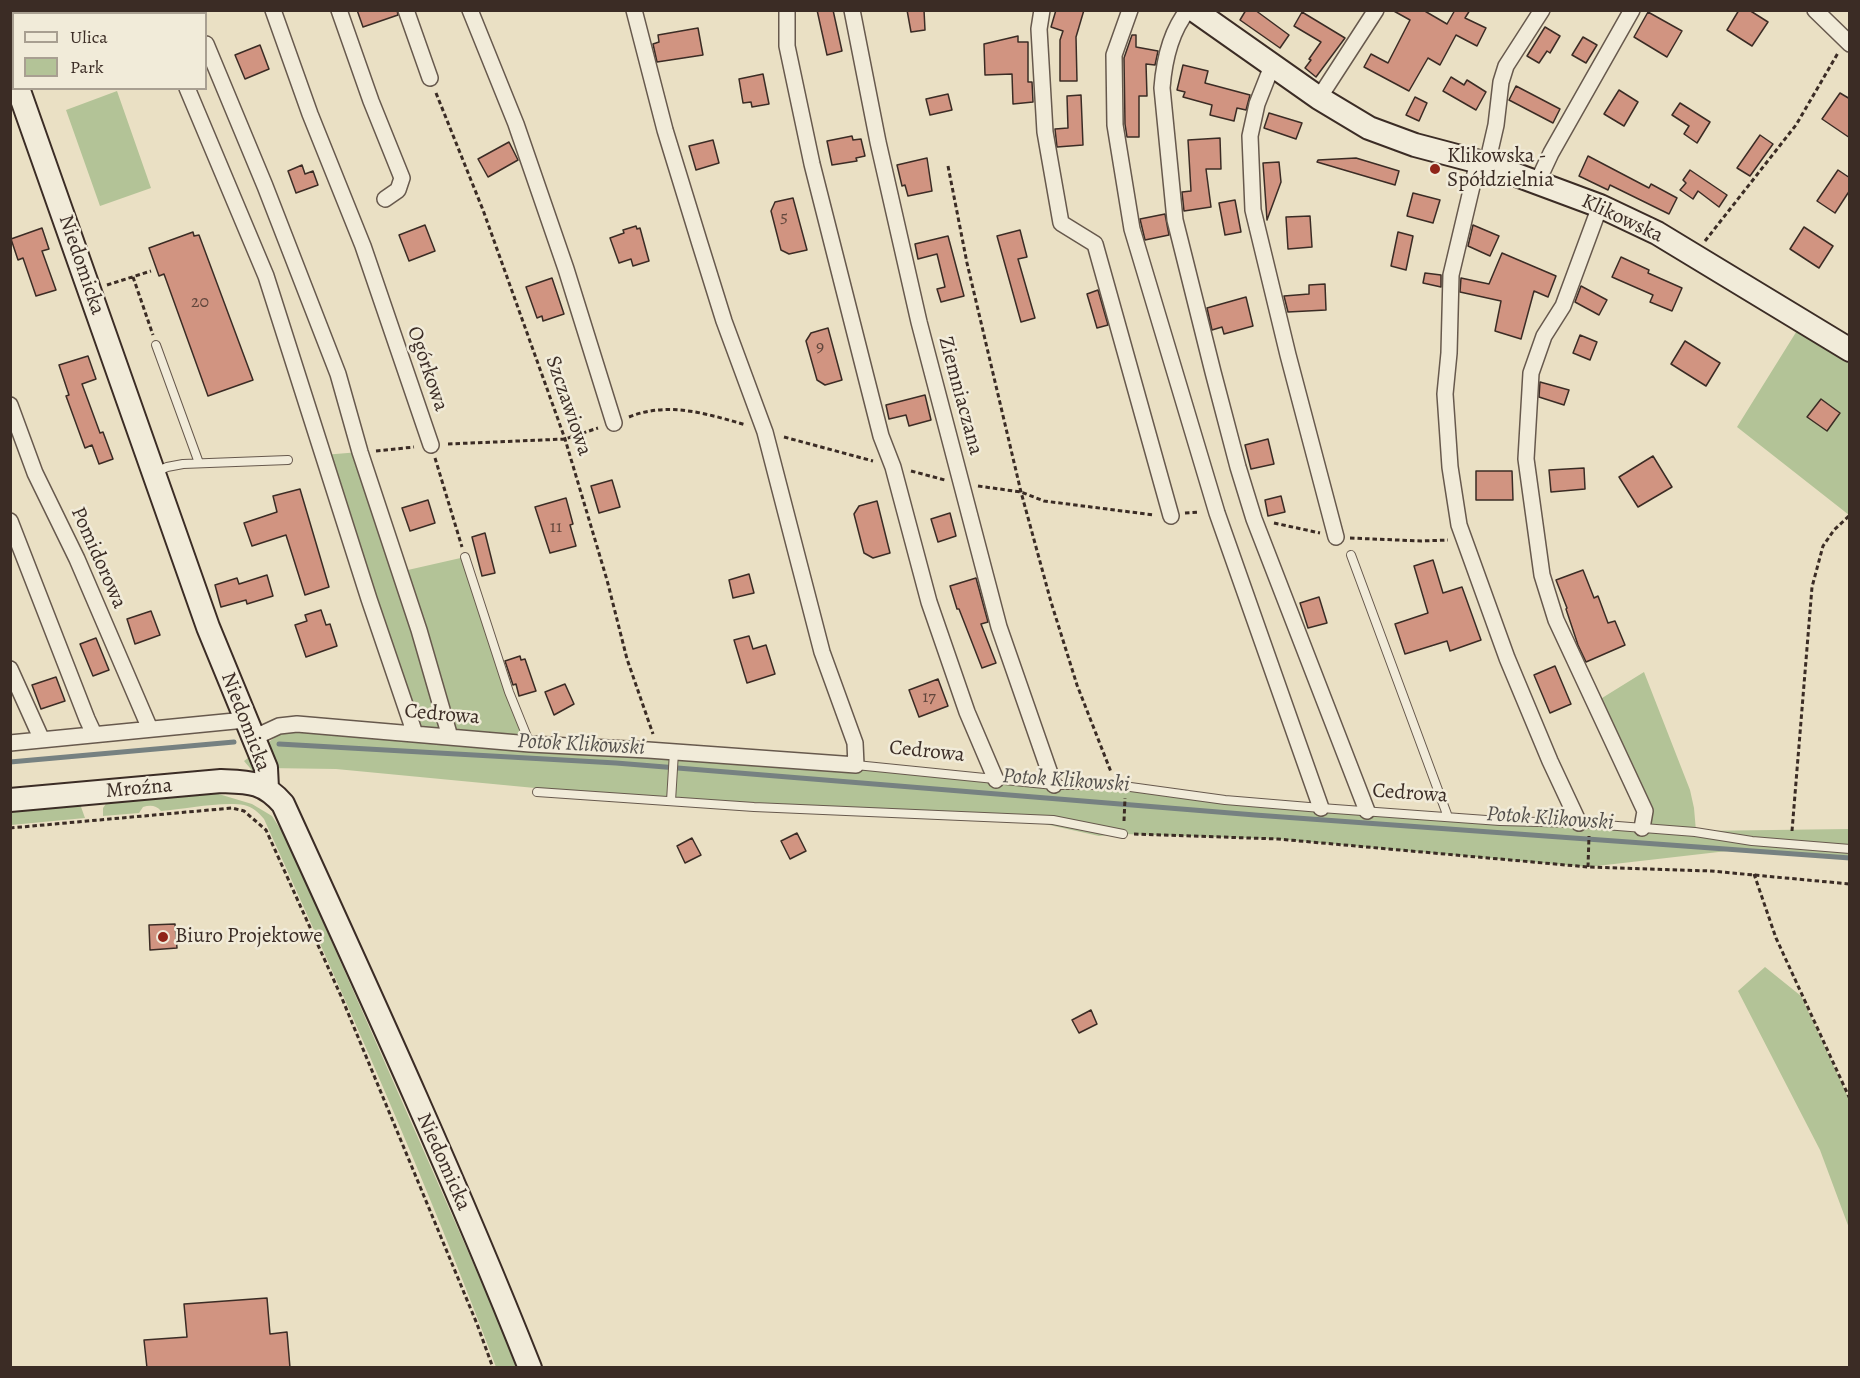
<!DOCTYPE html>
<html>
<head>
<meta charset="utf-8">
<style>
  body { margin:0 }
  #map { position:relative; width:1860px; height:1378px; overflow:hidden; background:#eae0c4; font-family:Alegreya,serif }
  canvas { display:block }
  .frame { position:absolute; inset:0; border:12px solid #3b2c25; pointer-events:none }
  .legend { position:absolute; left:12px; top:12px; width:195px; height:78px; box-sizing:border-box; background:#f1ebd9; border:2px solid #a89f91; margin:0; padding:8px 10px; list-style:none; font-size:18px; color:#3b2c25 }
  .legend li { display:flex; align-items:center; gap:12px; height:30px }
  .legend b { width:30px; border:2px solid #a89f91 }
</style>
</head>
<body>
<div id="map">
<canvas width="1860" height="1378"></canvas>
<div class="frame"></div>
<ul class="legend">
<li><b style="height:8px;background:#f1ebd9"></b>Ulica</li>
<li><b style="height:16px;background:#b3c397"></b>Park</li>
</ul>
</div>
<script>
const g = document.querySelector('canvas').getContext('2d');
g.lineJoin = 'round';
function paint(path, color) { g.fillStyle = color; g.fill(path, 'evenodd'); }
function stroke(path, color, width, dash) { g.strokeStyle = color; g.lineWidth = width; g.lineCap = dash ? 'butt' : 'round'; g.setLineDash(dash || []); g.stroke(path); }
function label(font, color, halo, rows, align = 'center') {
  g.font = font + ' Alegreya,serif'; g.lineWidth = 5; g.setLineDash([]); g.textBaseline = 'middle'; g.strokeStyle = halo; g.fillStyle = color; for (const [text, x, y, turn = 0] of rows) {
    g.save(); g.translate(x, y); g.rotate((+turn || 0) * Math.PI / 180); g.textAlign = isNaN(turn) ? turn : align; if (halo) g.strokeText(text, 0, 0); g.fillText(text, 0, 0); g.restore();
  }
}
paint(new Path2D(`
  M 117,91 L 151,188 L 100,206 L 66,110 Z
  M 1803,321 L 1849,350 L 1849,515 L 1737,427 Z
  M 360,452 L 399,572 L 465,557 L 530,744 L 975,778 L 1116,785 L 1225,800 L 1641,828 L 1645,811 L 1594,703 L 1644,672 L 1690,790 L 1694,808 L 1696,831 L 1849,829 L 1849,858 L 1736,850 L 1588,867 L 1278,839 L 1123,834 L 1099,836 L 1031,821 L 771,803 L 671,801 L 336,769 L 266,768 L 267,788 L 244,761 L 278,735 L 279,726 L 415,734 L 323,455 Z
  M 212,792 L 252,804 L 272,816 L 286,838 L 496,1315 L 516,1367 L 496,1367 C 427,1182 346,1000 264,819 C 259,813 253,807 244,805 C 223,801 184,809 161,811 C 156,805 150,805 143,807 L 139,813 L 103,816 L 103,808 L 108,801 Z
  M 80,804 L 85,818 L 11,825 L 11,811 Z
  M 1765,967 L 1801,996 L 1849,1099 L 1849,1228 L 1820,1150 L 1738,991 Z`), '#b3c397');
stroke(new Path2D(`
  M 279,744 L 616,763 L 1255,815 L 1850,858
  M 10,762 L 234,742`), '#768181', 5);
const building = new Path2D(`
  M 357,10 L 397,10 L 398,15 L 363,27 Z
  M 817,10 L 833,10 L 842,51 L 827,55 Z
  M 907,10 L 924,10 L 925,30 L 911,32 Z
  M 1056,10 L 1084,10 L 1076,37 L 1077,81 L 1060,81 L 1060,40 L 1063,31 L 1051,27 Z
  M 1246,10 L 1255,10 L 1289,35 L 1280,48 L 1240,20 Z
  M 1392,10 L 1423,10 L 1447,24 L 1455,10 L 1470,10 L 1465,18 L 1486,28 L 1477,46 L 1456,35 L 1440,65 L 1428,58 L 1409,91 L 1364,67 L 1371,54 L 1388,63 L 1410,20 Z
  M 1739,10 L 1749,10 L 1768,22 L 1752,46 L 1727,30 Z
  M 1302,12 L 1345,38 L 1316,77 L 1305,68 L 1311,60 L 1309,59 L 1321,42 L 1294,26 Z
  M 1648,12 L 1682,31 L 1667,57 L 1634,37 Z
  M 1545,27 L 1560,36 L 1550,53 L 1547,51 L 1539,63 L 1527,56 Z
  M 698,28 L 703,55 L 657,62 L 653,44 L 659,42 L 658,35 Z
  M 1132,35 L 1136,35 L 1136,47 L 1158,51 L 1155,65 L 1146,64 L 1147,96 L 1139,96 L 1139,137 L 1127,137 L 1125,124 L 1124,58 Z
  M 1018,36 L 1018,42 L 1028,42 L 1028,82 L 1032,82 L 1033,102 L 1013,104 L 1012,74 L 985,75 L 984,44 Z
  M 1583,37 L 1597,45 L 1586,63 L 1572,55 Z
  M 260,45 L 269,69 L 245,79 L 235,55 Z
  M 1183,65 L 1208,71 L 1205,83 L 1250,95 L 1246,110 L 1237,108 L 1234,121 L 1210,115 L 1212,105 L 1183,97 L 1185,92 L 1177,90 Z
  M 763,74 L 769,104 L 752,107 L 751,102 L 743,103 L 739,79 Z
  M 1451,77 L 1464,85 L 1467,80 L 1486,92 L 1476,110 L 1443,91 Z
  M 1516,86 L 1560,109 L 1553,123 L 1509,100 Z
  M 1619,90 L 1638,102 L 1624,126 L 1604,114 Z
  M 1840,93 L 1850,99 L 1850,138 L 1822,119 Z
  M 948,94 L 952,110 L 930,115 L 926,99 Z
  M 1081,95 L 1083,145 L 1057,147 L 1055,129 L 1068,128 L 1067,96 Z
  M 1415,97 L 1427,103 L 1419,121 L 1406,115 Z
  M 1680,103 L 1710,122 L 1697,143 L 1684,134 L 1689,126 L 1672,115 Z
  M 1269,113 L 1302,123 L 1296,139 L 1264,128 Z
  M 1760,135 L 1773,144 L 1750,176 L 1737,168 Z
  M 852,136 L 853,140 L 861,139 L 865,156 L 856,158 L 857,161 L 832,165 L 827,141 Z
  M 1220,138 L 1221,169 L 1206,169 L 1211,207 L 1184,211 L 1182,192 L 1191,191 L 1188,140 Z
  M 713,140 L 719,163 L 696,170 L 689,146 Z
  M 509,142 L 518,160 L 488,177 L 478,159 Z
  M 1588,156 L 1649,188 L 1651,184 L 1677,198 L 1669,214 L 1610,185 L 1608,190 L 1579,176 Z
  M 927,158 L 932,191 L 908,196 L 905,185 L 902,186 L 897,165 Z
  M 1356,158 L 1399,171 L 1395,185 L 1317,162 L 1318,160 Z
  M 1279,162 L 1281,182 L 1267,220 L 1263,163 Z
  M 302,165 L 305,174 L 313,171 L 318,185 L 296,193 L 288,171 Z
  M 1690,170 L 1727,195 L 1719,207 L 1698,191 L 1693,199 L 1680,190 L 1686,183 L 1683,180 Z
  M 1838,170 L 1850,178 L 1850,190 L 1835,213 L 1817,201 Z
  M 1413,193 L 1440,200 L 1433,223 L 1407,216 Z
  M 793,198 L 807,250 L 789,254 L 781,250 L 771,211 L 775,202 Z
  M 1235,200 L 1241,232 L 1225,235 L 1219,203 Z
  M 1165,214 L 1169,235 L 1145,240 L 1140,219 Z
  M 1310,216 L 1312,247 L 1288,249 L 1286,217 Z
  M 425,225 L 435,251 L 409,261 L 399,235 Z
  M 1473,225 L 1499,236 L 1490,256 L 1468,246 Z
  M 636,226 L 637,229 L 640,228 L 649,261 L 633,266 L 631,259 L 619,263 L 610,238 L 624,233 L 623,230 Z
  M 1804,227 L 1833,246 L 1819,268 L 1790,249 Z
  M 42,228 L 49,249 L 42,251 L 56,290 L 36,296 L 23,258 L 18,260 L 11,239 Z
  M 1020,230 L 1027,257 L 1018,259 L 1035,318 L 1021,322 L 997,236 Z
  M 193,232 L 194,236 L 199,235 L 253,380 L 208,396 L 164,274 L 159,276 L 149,248 Z
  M 1398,232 L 1413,236 L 1406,270 L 1391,266 Z
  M 948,236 L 964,296 L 941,302 L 937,289 L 945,287 L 937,254 L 918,259 L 915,244 Z
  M 1502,253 L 1556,276 L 1548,297 L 1534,291 L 1521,339 L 1495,331 L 1501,301 L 1460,292 L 1461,278 L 1489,284 Z
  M 1621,257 L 1649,270 L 1648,273 L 1682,288 L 1672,311 L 1650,302 L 1653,295 L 1612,277 Z
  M 1425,273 L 1441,275 L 1441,287 L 1423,283 Z
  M 552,278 L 564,314 L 543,321 L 542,316 L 537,318 L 526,287 Z
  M 1325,284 L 1326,310 L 1288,312 L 1284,296 L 1309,294 L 1309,285 Z
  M 1581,286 L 1607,300 L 1599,315 L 1575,302 Z
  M 1098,290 L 1108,325 L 1097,328 L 1087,294 Z
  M 1246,297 L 1253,326 L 1224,334 L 1222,327 L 1212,330 L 1207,308 Z
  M 828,328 L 842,380 L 825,385 L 817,380 L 806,341 L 811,333 Z
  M 1580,335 L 1597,342 L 1590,360 L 1573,353 Z
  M 1685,341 L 1720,363 L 1706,386 L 1671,364 Z
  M 88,356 L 96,379 L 82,384 L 100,433 L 103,432 L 113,459 L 99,464 L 92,445 L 85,448 L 66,396 L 69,395 L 59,365 Z
  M 1540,382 L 1569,390 L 1564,405 L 1539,397 Z
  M 925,395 L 931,420 L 909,426 L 906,415 L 889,419 L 886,405 Z
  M 1821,399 L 1840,413 L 1827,431 L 1807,417 Z
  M 1268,439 L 1274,464 L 1251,469 L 1245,445 Z
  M 1653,456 L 1672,487 L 1638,507 L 1619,477 Z
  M 1584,468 L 1585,489 L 1551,492 L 1549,470 Z
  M 1476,471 L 1512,471 L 1513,500 L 1476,500 Z
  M 612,480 L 620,507 L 599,513 L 591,486 Z
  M 300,489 L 329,587 L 305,595 L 286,535 L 252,546 L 244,523 L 277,512 L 273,496 Z
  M 1281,496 L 1285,512 L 1268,516 L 1265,500 Z
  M 566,498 L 573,524 L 570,525 L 576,546 L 550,553 L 535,507 Z
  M 428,500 L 435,523 L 410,531 L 402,508 Z
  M 877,501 L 890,553 L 873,558 L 864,553 L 854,514 L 859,506 Z
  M 950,513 L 956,536 L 938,542 L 931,519 Z
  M 485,533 L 495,573 L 482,576 L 472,537 Z
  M 1433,560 L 1443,593 L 1462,587 L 1481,640 L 1450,651 L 1447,641 L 1405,654 L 1395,624 L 1428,613 L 1414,566 Z
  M 1583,570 L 1594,598 L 1598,596 L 1608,623 L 1615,621 L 1625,645 L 1586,662 L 1578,645 L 1566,609 L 1567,608 L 1556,580 Z
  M 749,574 L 754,593 L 733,598 L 729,580 Z
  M 267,575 L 273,596 L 247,604 L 246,600 L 221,607 L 215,585 L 237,578 L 239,584 Z
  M 976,578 L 988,622 L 981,624 L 996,663 L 982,668 L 959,609 L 957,609 L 950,586 Z
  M 1319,597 L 1327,623 L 1308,628 L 1300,603 Z
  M 321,610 L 326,625 L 330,624 L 337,646 L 306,657 L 295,625 L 307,621 L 305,615 Z
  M 151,611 L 160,635 L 135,644 L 127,619 Z
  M 749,636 L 753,649 L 766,645 L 775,674 L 747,683 L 734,640 Z
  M 96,638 L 109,670 L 93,676 L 80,644 Z
  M 520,656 L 521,660 L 525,659 L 536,691 L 519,696 L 516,684 L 513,685 L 505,661 Z
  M 1555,666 L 1571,704 L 1550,713 L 1534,675 Z
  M 56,677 L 65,701 L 41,709 L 32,685 Z
  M 938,679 L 948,706 L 919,717 L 909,690 Z
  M 565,684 L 574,704 L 554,715 L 545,692 Z
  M 797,833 L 806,851 L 790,859 L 781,841 Z
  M 692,838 L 701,855 L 685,863 L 677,846 Z
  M 175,924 L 177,948 L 150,950 L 149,925 Z
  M 1091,1010 L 1097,1024 L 1079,1033 L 1072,1020 Z
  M 267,1298 L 270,1334 L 287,1332 L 290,1368 L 147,1368 L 144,1340 L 187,1337 L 184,1304 Z`);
paint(building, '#d19481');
stroke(building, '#3b2c25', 1.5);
const lane = new Path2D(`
  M 156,345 L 199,463
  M 156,472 L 167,467 L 183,464 L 288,460
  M 1351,555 L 1448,817
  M 465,557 L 509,692 L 530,744
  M 856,765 L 1054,785 L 1116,785 L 1225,800 L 1321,808 L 1500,821 L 1579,823 L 1695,832 L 1752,841 L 1850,849
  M 537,792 L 754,807 L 1053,820 L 1123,834
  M 671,801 L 674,752`);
const street = new Path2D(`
  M 156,10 L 157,14
  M 191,10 L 193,14
  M 273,10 L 310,114 L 363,246 L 431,445
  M 339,10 L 371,101 L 402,178 L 398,190 L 385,199
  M 406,10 L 430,78
  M 470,10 L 516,124 L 566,269 L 614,423
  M 787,10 L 787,46 L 812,164 L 881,436 L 893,467 L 929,602 L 967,712 L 996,780
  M 852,10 L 878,142 L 919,322 L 999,627 L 1054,785
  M 1042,10 L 1039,29 L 1045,132 L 1061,223 L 1095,244 L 1171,516
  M 1130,10 L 1114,55 L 1115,125 L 1132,229 L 1217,513 L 1321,808
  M 1188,10 C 1171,31 1164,62 1162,88 L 1175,220 L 1213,372 L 1238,467 L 1254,519 L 1367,811
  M 1815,10 L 1850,44
  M 206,44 L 265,186 L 338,374 L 360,452 L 419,630 L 450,737
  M 1272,66 L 1257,104 L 1250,136 L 1253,210 L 1288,355 L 1336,537
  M 187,88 L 266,276 L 369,599 L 415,734
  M 1319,98 L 1376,10
  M 1478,161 L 1451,275 L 1449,353 L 1445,394 L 1450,467 L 1459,525 L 1507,658 L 1550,761 L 1579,823
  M 1487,164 L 1496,125 L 1501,82 L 1506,66 L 1542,10
  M 1537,183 L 1551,153 L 1632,10
  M 1600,206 L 1563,306 L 1544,336 L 1531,373 L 1526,459 L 1542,575 L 1556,620 L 1645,811 L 1642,828
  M 10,405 L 35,473 L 77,559 L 150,729
  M 10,521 L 87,719 L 94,734
  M 10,669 L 42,740
  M 253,738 L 279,726 L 297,724 L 530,744 L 648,750 L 856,765 L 855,743 L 822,652 L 765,432 L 724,321 L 700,244 L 665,130 L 634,10
  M 10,743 L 245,720`);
const secondary = new Path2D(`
  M 1194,10 L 1319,98 L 1369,128 L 1415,145 L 1487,164 L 1600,206 L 1657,233 L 1850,350
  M 10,67 L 14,76
  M 18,88 L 208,627 L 266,768 L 267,788
  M 10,800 L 221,781 C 249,782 263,781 283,804 C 368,990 454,1177 530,1368`);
stroke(lane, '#67594d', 10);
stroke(street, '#67594d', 18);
stroke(secondary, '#3b2c25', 26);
stroke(new Path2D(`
  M 436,93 L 483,210 L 565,439 L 607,580 L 627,659 L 653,734
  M 948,166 L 967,263 L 1021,492 L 1051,602 L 1077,685 L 1111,772
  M 1705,241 L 1796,125 L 1838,53
  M 133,277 L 153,335
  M 107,285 L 151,271
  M 629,417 C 668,401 708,414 746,425
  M 784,437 L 873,461
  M 448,444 L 565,439 L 598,428
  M 376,451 L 414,447
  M 435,458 L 462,547
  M 911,471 L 945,480
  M 978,486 L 1021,492 L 1044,501 L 1154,515
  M 1185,513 L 1199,512
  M 1274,523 L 1320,533
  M 1350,538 L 1421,541 L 1448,540
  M 1124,821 L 1125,798
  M 10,828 L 232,808 L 244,811 L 266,830 L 341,996 L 477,1324 L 493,1368
  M 1792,831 L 1812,587 L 1823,546 L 1834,530 L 1850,515
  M 1134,834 L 1278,839 L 1588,867 L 1711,871 L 1850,884
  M 1588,867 L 1589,836
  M 1754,874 L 1776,938 L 1850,1099`), '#3b2c25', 3, [4.5, 3]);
stroke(lane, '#f1ebd9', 8);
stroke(street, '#f1ebd9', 15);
stroke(secondary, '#f1ebd9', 22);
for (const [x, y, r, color] of [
  [1435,169,6,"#8f2418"],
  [163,937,6,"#8f2418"]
]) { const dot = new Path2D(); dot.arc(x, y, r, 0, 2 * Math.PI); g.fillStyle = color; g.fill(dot); stroke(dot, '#f1ebd9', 2); }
label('18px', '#60463c', null, [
  ["5",784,218],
  ["20",200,303],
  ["9",820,348],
  ["11",556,528],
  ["17",929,698]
]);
label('21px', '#3b2c25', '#f1ebd9', [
  ["Klikowska -",1447,157],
  ["Spółdzielnia",1447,181],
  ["Biuro Projektowe",175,937]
], 'left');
label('21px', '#3b2c25', '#f1ebd9', [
  ["Klikowska",1622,219,25],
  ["Niedomicka",81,265,71],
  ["Ogórkowa",427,369,71],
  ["Ziemniaczana",960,396,75],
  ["Szczawiowa",568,406,71],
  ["Pomidorowa",98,558,66],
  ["Cedrowa",442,715,5],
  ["Niedomicka",245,722,69],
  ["Cedrowa",927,752,6],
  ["Mroźna",139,789,-5],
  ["Cedrowa",1410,794,4],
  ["Niedomicka",443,1162,66]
]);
label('italic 22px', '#54504c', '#f1ebd9', [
  ["Potok Klikowski",581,745,3],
  ["Potok Klikowski",1066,781,4],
  ["Potok Klikowski",1550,819,4]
]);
</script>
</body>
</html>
